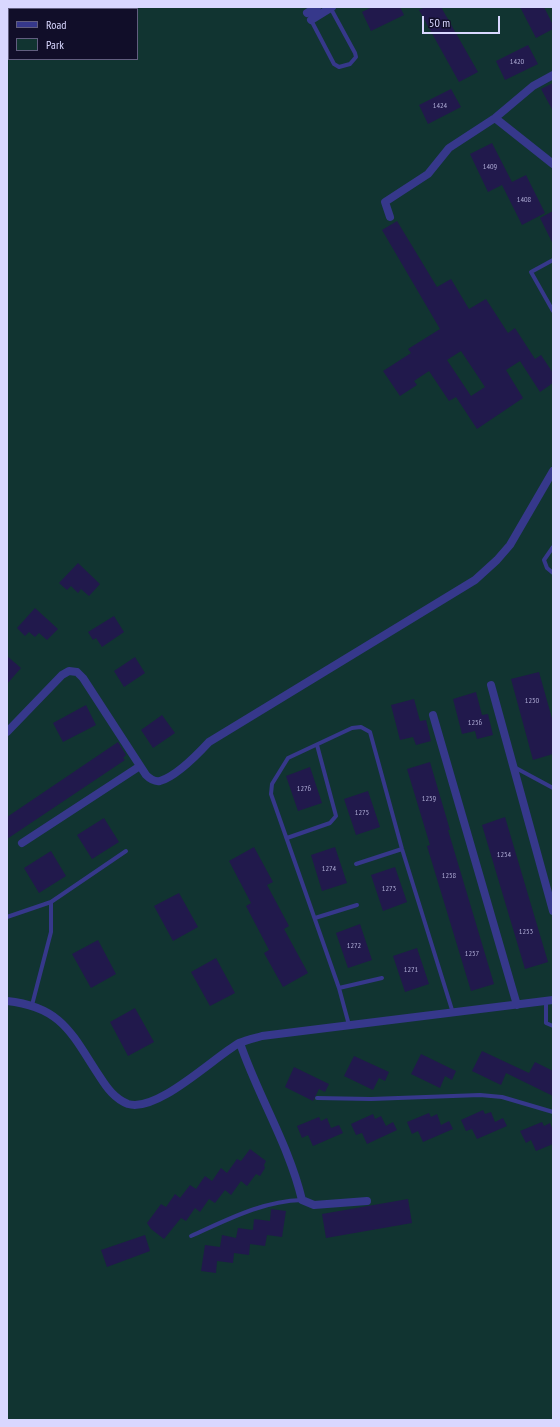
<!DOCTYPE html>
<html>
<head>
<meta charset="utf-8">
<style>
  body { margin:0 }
  #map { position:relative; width:560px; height:1427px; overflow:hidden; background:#110e29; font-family:"PT Sans Narrow",sans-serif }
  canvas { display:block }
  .frame { position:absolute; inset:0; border:8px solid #d9d7ff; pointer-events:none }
  .legend { position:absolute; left:8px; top:8px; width:130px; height:52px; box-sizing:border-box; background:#110e29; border:1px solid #615e7f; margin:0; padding:5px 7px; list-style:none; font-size:12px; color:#d9d7ff }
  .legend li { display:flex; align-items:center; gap:8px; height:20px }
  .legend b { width:20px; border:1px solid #615e7f }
  .scale { position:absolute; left:422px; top:16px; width:78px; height:18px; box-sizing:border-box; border:2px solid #d9d7ff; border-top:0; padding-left:5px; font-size:12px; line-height:14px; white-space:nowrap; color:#d9d7ff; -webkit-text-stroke:3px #110e29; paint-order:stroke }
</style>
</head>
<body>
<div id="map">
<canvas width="560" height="1427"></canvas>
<div class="frame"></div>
<ul class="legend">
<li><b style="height:5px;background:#36388b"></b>Road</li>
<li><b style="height:11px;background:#113431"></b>Park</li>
</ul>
<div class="scale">50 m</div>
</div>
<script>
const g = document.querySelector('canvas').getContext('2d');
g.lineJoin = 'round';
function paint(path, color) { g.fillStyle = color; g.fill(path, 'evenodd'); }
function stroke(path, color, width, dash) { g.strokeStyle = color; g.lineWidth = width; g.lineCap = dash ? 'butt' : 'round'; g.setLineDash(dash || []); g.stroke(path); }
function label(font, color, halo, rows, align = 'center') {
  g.font = font + ' "PT Sans Narrow",sans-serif'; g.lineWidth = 3; g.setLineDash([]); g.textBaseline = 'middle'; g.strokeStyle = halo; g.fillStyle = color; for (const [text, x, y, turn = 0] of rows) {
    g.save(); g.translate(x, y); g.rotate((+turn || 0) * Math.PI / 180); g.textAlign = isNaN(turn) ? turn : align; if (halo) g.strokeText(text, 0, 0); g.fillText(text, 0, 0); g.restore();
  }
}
paint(new Path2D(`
  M 7,7 L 553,7 L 553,1420 L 7,1420 ZM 9,9 L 137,9 L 137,59 L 9,59 Z`), '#113431');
paint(new Path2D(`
  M 372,7 L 400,7 L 404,15 L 371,31 L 362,12 Z
  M 425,7 L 441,7 L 478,72 L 459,82 L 419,10 Z
  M 520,7 L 544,7 L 553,25 L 553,29 L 536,38 Z
  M 528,45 L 538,64 L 505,80 L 496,61 Z
  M 553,83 L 553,111 L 541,89 Z
  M 451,89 L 461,107 L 428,124 L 419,105 Z
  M 492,143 L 512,182 L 526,175 L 545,213 L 522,225 L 502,185 L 488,192 L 470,154 Z
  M 553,211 L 553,244 L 540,218 Z
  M 397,221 L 437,287 L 451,279 L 469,309 L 486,299 L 508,333 L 515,328 L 535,359 L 541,355 L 553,373 L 553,383 L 540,392 L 520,361 L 506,370 L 523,398 L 477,429 L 456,397 L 449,401 L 429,371 L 414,381 L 417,385 L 400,396 L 383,371 L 411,353 L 408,349 L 440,329 L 382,230 ZM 461,351 L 485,387 L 471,396 L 447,360 Z
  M 78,563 L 100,584 L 89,596 L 81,589 L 78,593 L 71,586 L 67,590 L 59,583 Z
  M 35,608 L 58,629 L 47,640 L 39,633 L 35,637 L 29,632 L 25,636 L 17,628 Z
  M 114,616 L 124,632 L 102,647 L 96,638 L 93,640 L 88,632 Z
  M 7,656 L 21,668 L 7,684 Z
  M 135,657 L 145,673 L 124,687 L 114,671 Z
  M 539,672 L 553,722 L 553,754 L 533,760 L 511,679 Z
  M 476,692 L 482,715 L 488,714 L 493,735 L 477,739 L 475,731 L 462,734 L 453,699 Z
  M 414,699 L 420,721 L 426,720 L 431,741 L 416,745 L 413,737 L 400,740 L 391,705 Z
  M 86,705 L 96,725 L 63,742 L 53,723 Z
  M 162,715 L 175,733 L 153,748 L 141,730 Z
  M 118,742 L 126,755 L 123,758 L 125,760 L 7,839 L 7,817 Z
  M 430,762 L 450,830 L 448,830 L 494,984 L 471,991 L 427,846 L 430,845 L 407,769 Z
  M 310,767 L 322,803 L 298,811 L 286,776 Z
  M 368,791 L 380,827 L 356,835 L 344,799 Z
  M 505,817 L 548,962 L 525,969 L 482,825 Z
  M 104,818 L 119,842 L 92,859 L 77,835 Z
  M 254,847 L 273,882 L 267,885 L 289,926 L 284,929 L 308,973 L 283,987 L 264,953 L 269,950 L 246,906 L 251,903 L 229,861 Z
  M 335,847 L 347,883 L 322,891 L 311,855 Z
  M 51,851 L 66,876 L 39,893 L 24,868 Z
  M 395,867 L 407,902 L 383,911 L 371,875 Z
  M 179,893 L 198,927 L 173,941 L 154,906 Z
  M 360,924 L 372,960 L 348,968 L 336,933 Z
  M 98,940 L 116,974 L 91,988 L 72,954 Z
  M 417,948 L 429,984 L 405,992 L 393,956 Z
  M 216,958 L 235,993 L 210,1006 L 191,972 Z
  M 135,1008 L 154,1042 L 128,1056 L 110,1022 Z
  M 482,1051 L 529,1073 L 535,1062 L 553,1071 L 553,1096 L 506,1073 L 501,1085 L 472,1071 Z
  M 421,1054 L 456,1071 L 452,1080 L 445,1076 L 440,1088 L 411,1074 Z
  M 354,1056 L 389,1072 L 385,1081 L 379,1078 L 373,1090 L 344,1076 Z
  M 294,1067 L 329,1084 L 325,1092 L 319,1089 L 313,1101 L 285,1087 Z
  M 483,1110 L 485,1114 L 491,1112 L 495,1122 L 503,1118 L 507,1126 L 477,1139 L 472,1129 L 466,1131 L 461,1120 Z
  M 429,1113 L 431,1117 L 437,1114 L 441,1125 L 449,1121 L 453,1129 L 423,1142 L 418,1131 L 412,1134 L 407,1122 Z
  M 373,1114 L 375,1119 L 381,1116 L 386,1126 L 393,1122 L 397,1130 L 367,1144 L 362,1133 L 356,1135 L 351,1124 Z
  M 319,1117 L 321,1121 L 327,1118 L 331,1128 L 339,1125 L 343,1133 L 313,1146 L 308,1135 L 302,1138 L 297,1126 Z
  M 542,1122 L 544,1126 L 550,1123 L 553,1130 L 553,1144 L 536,1151 L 531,1140 L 526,1143 L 520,1131 Z
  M 250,1149 L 266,1161 L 264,1165 L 265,1168 L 260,1176 L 256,1174 L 247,1186 L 241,1181 L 231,1195 L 225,1190 L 215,1203 L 209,1199 L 200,1212 L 195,1208 L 186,1221 L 181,1218 L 164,1239 L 151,1229 L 147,1223 L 161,1204 L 166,1207 L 175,1194 L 180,1198 L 190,1185 L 196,1189 L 205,1176 L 212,1181 L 221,1168 L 227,1173 L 237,1159 L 241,1161 Z
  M 408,1199 L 412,1223 L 326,1238 L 322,1214 Z
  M 271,1209 L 286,1211 L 282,1237 L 267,1235 L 265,1246 L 250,1244 L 249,1255 L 234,1253 L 233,1263 L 217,1261 L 216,1273 L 201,1271 L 205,1245 L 220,1247 L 222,1235 L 236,1238 L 238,1228 L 253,1230 L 254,1219 L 270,1221 Z
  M 145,1235 L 150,1251 L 107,1267 L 101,1250 Z`), '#21194c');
stroke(new Path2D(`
  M 311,20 L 334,64 L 339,67 L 350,64 L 356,57 L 355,53 L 330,7
  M 553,260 L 531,272 L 553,311
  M 553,547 L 544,560 L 547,568 L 553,573
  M 514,767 L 553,788
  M 287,838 L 330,823 L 336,816 L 317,745
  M 356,864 L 402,849
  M 7,917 L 51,902
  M 315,918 L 357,905
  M 339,988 L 382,978
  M 546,1001 L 546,1023 L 553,1026
  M 32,1005 L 51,932 L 51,902 L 126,851
  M 349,1025 L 339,988 L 271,794 L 272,784 L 288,758 L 352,728 L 361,727 L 370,732 L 402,849 L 453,1013
  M 317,1098 L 371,1099 L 480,1095 L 502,1097 L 553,1112
  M 191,1236 C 227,1220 262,1201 302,1200`), '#36388b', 4);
stroke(new Path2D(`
  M 307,13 L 317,7
  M 311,20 L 332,7
  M 495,118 L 553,164
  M 390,217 L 385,202 L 428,174 L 449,148 L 495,118 L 533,86 L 553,75
  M 491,685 L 553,911
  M 433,715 L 517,1005
  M 7,732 L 62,675 L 69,671 L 77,672 L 83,678 L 146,775 C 150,779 154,782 160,781 C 177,776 197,755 209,742 L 475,580 L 497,560 L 510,545 L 553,471
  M 22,843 L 140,766
  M 7,1001 C 63,1007 72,1035 100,1077 C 107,1088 115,1099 128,1104 C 157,1113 213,1058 239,1043 C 246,1040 255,1038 262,1036 L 553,1000
  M 240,1043 C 258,1096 289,1145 302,1200 L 314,1205 L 367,1201`), '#36388b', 8);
label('8px', '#aba8d2', null, [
  ["1420",517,62],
  ["1424",440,106],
  ["1409",490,167],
  ["1408",524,200],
  ["1250",532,701],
  ["1256",475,723],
  ["1276",304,789],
  ["1259",429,799],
  ["1275",362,813],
  ["1254",504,855],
  ["1274",329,869],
  ["1258",449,876],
  ["1273",389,889],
  ["1253",526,932],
  ["1272",354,946],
  ["1257",472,954],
  ["1271",411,970]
]);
</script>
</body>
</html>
